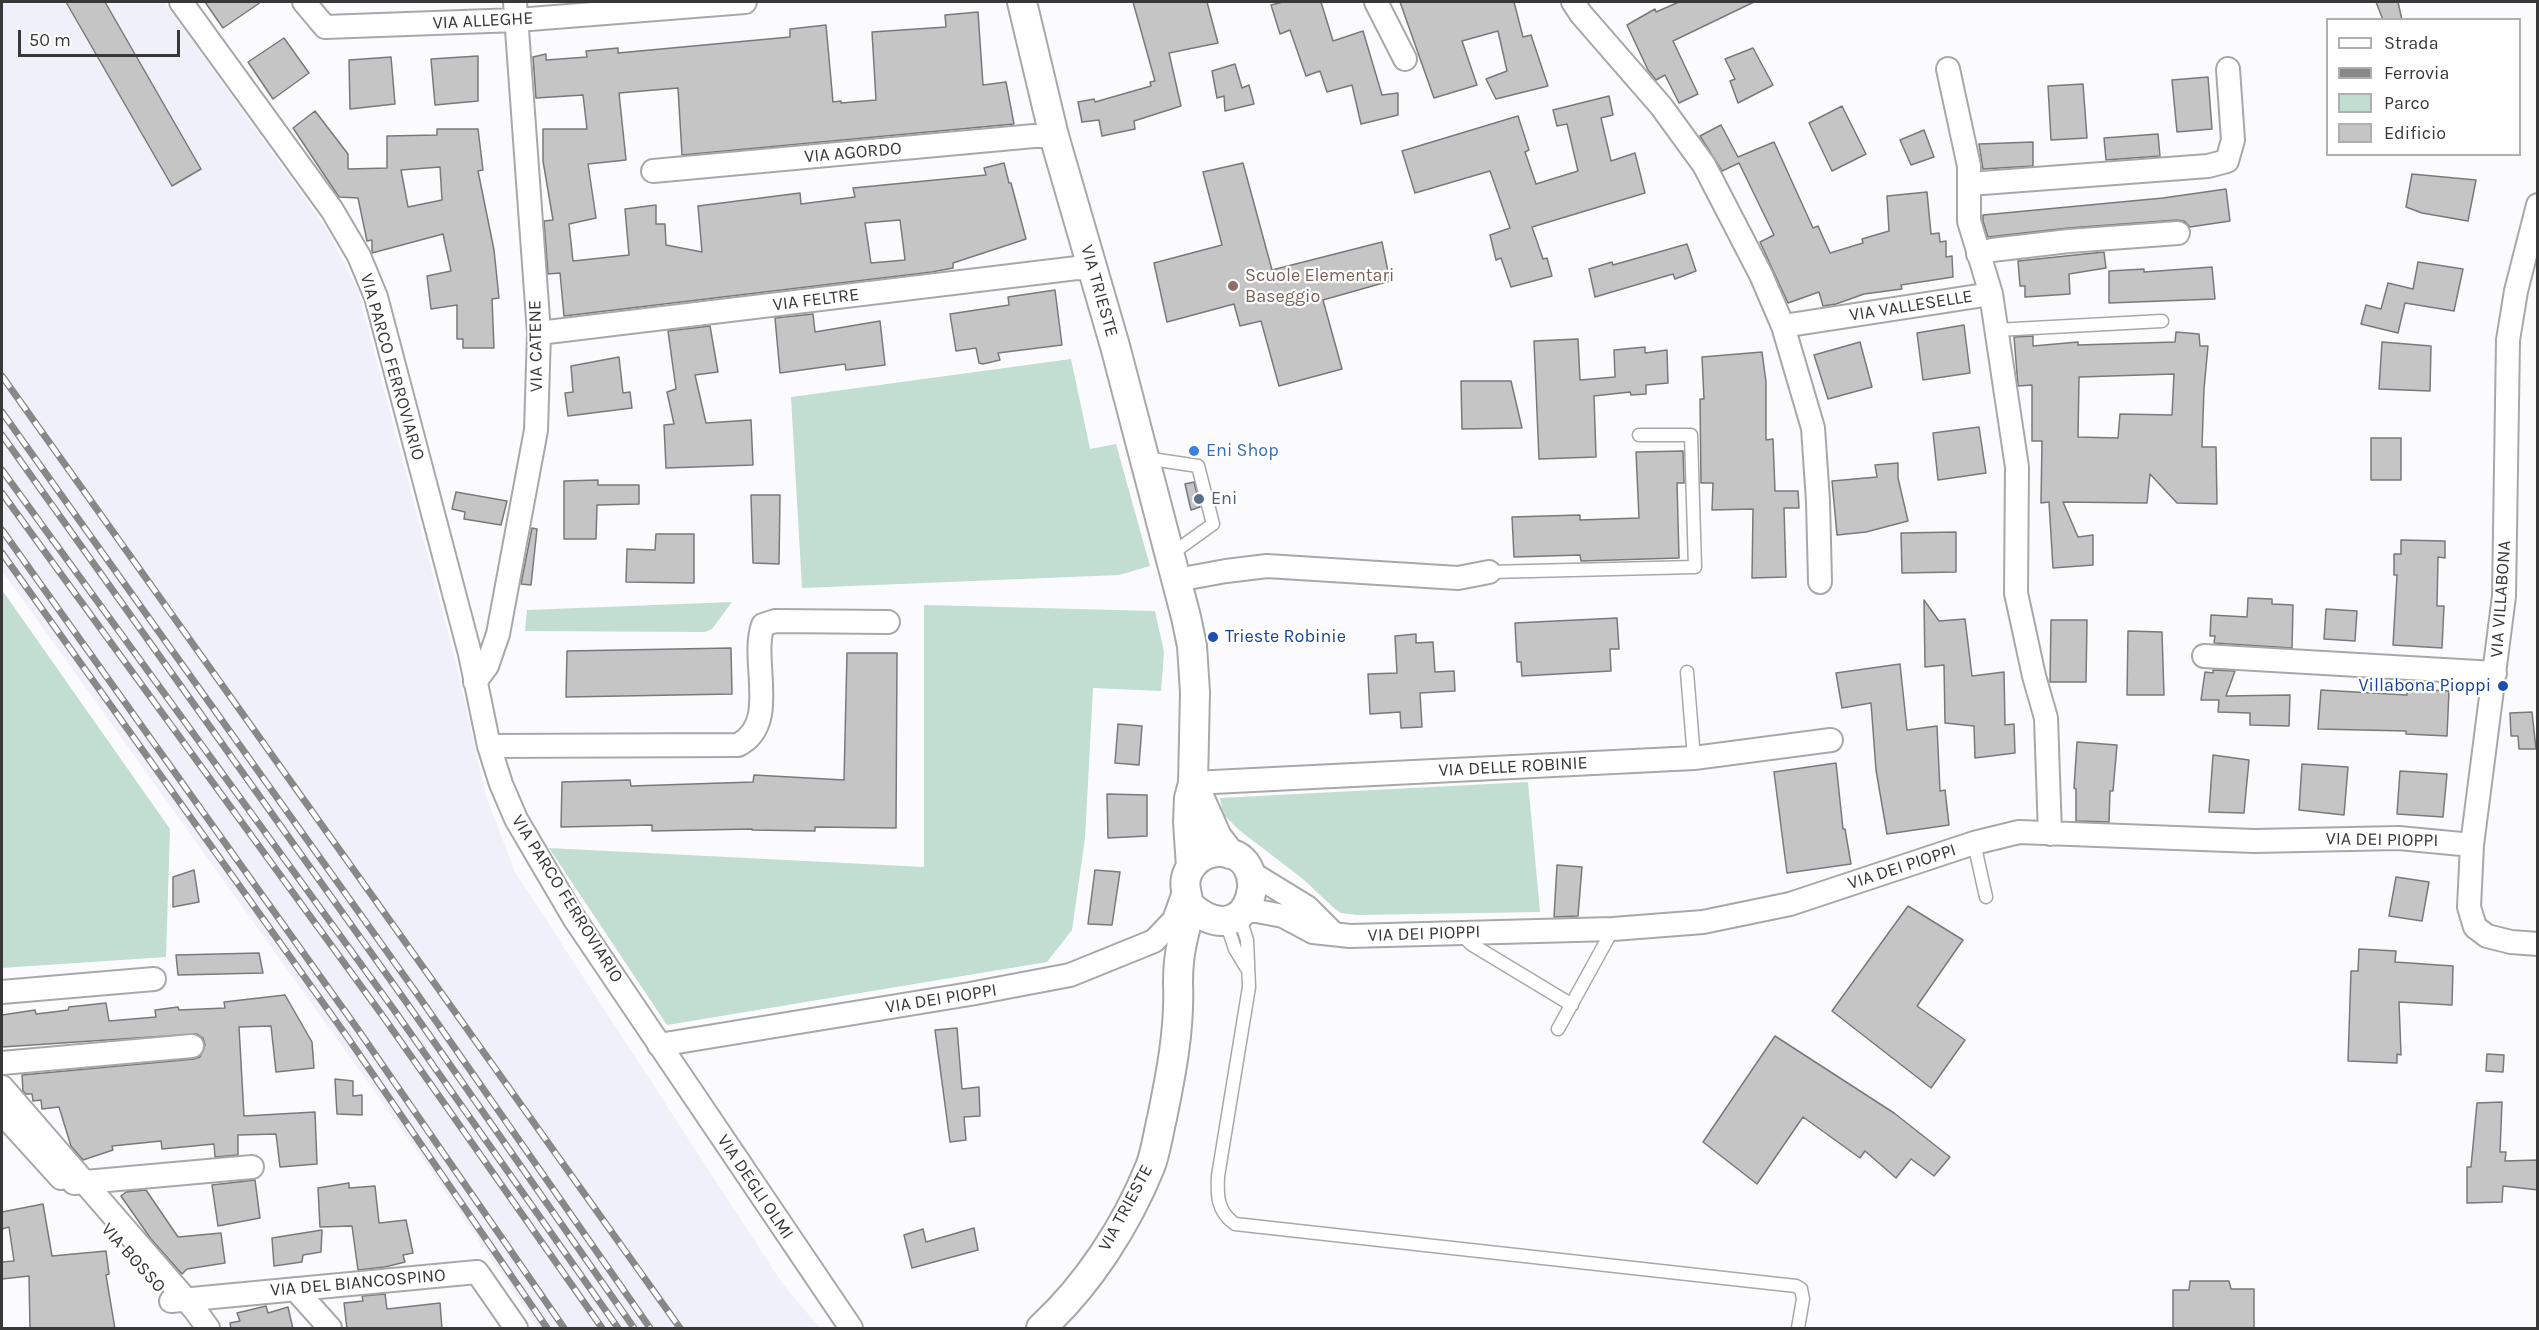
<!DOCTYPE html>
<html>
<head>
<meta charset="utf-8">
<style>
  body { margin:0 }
  #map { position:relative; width:2539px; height:1330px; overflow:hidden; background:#fbfbfd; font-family:Karla,sans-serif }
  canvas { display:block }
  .frame { position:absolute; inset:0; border:3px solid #383838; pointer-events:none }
  .legend { position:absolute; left:2326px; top:18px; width:195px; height:138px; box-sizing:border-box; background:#fff; border:2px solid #afafaf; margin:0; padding:8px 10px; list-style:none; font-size:18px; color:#383838 }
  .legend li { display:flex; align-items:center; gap:12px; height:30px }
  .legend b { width:30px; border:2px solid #afafaf }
  .scale { position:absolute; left:18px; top:30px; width:162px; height:27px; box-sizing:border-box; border:3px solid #383838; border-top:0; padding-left:8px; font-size:18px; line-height:21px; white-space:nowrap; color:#383838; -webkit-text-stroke:4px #fff; paint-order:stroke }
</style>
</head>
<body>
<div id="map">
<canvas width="2539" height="1330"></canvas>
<div class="frame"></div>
<ul class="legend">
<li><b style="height:8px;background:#fff"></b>Strada</li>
<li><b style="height:8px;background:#888889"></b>Ferrovia</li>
<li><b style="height:16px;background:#c1ded0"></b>Parco</li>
<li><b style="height:16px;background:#c5c5c6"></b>Edificio</li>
</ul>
<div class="scale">50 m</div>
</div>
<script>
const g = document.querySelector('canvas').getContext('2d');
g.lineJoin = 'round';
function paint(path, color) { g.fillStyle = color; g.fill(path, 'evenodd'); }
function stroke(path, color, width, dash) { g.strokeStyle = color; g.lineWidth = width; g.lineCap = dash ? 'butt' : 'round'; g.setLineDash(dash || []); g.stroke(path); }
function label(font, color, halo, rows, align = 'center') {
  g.font = font + ' Karla,sans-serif'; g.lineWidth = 4.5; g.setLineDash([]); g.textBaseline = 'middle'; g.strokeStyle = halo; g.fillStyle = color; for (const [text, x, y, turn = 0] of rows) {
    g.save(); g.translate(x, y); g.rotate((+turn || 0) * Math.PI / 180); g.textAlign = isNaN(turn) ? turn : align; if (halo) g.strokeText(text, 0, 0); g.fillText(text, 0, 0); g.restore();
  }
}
paint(new Path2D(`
  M 2,2 L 164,2 L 325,226 L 358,290 L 454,655 L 486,796 L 515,872 L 782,1283 L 820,1328 L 538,1328 L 433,1173 L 2,571 Z`), '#eff0f9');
paint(new Path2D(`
  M 1071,359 L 1090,449 L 1116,444 L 1150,566 L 1119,575 L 802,588 L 791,397 Z
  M 2,590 L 170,829 L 166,957 L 2,968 Z
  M 732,602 L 712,629 L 705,632 L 525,631 L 527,610 Z
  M 924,605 L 1155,611 L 1164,652 L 1161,691 L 1093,688 L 1085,838 L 1072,930 L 1047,962 L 667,1025 L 549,848 L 924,867 Z
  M 1528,782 L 1540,912 L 1357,915 L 1341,913 L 1334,908 L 1303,879 L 1239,830 L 1223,814 L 1220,798 Z`), '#c1ded0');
const building = new Path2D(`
  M 66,2 L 105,2 L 201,169 L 172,186 Z
  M 205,2 L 261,2 L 223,28 Z
  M 1133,2 L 1207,2 L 1218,43 L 1169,53 L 1181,106 L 1134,121 L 1135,129 L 1102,136 L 1099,120 L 1082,122 L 1078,102 L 1094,99 L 1095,102 L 1151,86 L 1150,82 L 1155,81 Z
  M 1283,2 L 1321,2 L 1333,41 L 1363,31 L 1382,95 L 1398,93 L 1398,115 L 1361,124 L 1352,85 L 1327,92 L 1320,71 L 1306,76 L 1290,30 L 1280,34 L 1271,5 Z
  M 1400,2 L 1514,2 L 1523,37 L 1531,35 L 1548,86 L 1496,99 L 1486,79 L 1507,71 L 1498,31 L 1462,41 L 1477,85 L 1434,98 Z
  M 1679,2 L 1754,2 L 1673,41 L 1698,94 L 1679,103 L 1665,75 L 1656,80 L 1648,70 L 1627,25 L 1655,9 L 1656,12 Z
  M 2376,2 L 2398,2 L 2402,20 L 2383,20 Z
  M 978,12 L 983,85 L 1006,82 L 1014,124 L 682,155 L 678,88 L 619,93 L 626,160 L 588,164 L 596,218 L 569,224 L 573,261 L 629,255 L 625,209 L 656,205 L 656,224 L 665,224 L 666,245 L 702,252 L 698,206 L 800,193 L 801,204 L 855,197 L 853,188 L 986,175 L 984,168 L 1004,163 L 1009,183 L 1011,183 L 1026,239 L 953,263 L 953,268 L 932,272 L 564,316 L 560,273 L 548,274 L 544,221 L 553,220 L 543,161 L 543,129 L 587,129 L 583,95 L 536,98 L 533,57 L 546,54 L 546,60 L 587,57 L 586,51 L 618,48 L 618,53 L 790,37 L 790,29 L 826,25 L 833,102 L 841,101 L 841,103 L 876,100 L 872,32 L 946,27 L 945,15 ZM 900,220 L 905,260 L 871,263 L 865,223 Z
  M 284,38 L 309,73 L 273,99 L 248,62 Z
  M 1753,48 L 1773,85 L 1738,103 L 1730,81 L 1735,79 L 1725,59 Z
  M 478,56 L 478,101 L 435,105 L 431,59 Z
  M 391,57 L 395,104 L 350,109 L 349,60 Z
  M 1235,64 L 1242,88 L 1249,85 L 1254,104 L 1225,111 L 1224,96 L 1217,98 L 1212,71 Z
  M 2208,77 L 2212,129 L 2177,132 L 2172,80 Z
  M 2083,84 L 2087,138 L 2051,140 L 2048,86 Z
  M 1609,96 L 1613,115 L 1601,118 L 1611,161 L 1635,153 L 1645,193 L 1532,227 L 1543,259 L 1547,258 L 1552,276 L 1511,287 L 1501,258 L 1496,260 L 1490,235 L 1510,228 L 1490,171 L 1415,193 L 1402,151 L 1518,116 L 1529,150 L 1525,152 L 1536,184 L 1578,171 L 1567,124 L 1557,126 L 1553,110 Z
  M 1842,106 L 1866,154 L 1832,171 L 1809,123 Z
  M 315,111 L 348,154 L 348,169 L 387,168 L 387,136 L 437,135 L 437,129 L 478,129 L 483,170 L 478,171 L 494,250 L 499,298 L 492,299 L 494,348 L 463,348 L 463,339 L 457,339 L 457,305 L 431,309 L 427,276 L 451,271 L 443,234 L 372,253 L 372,240 L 367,241 L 358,198 L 339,197 L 293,128 ZM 440,167 L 442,200 L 408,207 L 401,170 Z
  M 1721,125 L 1738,157 L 1774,142 L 1813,228 L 1818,226 L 1830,253 L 1863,243 L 1862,239 L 1889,231 L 1887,196 L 1927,192 L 1931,234 L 1939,233 L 1940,242 L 1946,241 L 1946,257 L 1952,256 L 1953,277 L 1901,285 L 1902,289 L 1864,294 L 1836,304 L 1823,306 L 1819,292 L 1788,303 L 1760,242 L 1774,235 L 1739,163 L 1722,171 L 1700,136 Z
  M 1924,130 L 1934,157 L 1911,165 L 1900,140 Z
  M 2158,134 L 2160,156 L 2106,160 L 2104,138 Z
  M 2033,142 L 2033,166 L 1983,169 L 1979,144 Z
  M 1243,163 L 1272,270 L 1382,242 L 1390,281 L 1323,300 L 1342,369 L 1279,386 L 1261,321 L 1240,326 L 1234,304 L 1167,322 L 1154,263 L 1222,245 L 1203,172 Z
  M 2412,174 L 2476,180 L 2468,221 L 2422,213 L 2406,207 Z
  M 2226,189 L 2230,221 L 2190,227 L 2184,221 L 2177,220 L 2068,228 L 1988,237 L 1983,221 L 1983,215 L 2163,198 Z
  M 1687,244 L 1696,271 L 1675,279 L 1673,274 L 1595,297 L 1589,269 L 1612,262 L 1613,265 Z
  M 2104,252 L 2106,268 L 2069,274 L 2070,294 L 2025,297 L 2025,286 L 2020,286 L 2018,261 Z
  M 2418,262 L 2463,269 L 2454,311 L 2405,303 L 2398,333 L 2361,324 L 2366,305 L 2381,309 L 2388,283 L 2413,289 Z
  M 2212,267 L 2215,299 L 2109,303 L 2109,271 L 2144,269 L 2144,272 Z
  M 1055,290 L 1062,345 L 998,353 L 1000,360 L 983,364 L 979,363 L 976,348 L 956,351 L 950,314 L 1009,305 L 1008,297 Z
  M 813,314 L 815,332 L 880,321 L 885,365 L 846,370 L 845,364 L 780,373 L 775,318 Z
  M 1964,325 L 1970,373 L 1923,380 L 1917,333 Z
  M 710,326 L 718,372 L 695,375 L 706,423 L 751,420 L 753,465 L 666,468 L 664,425 L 674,424 L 667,392 L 676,389 L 668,331 Z
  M 2176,332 L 2199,334 L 2200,346 L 2208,346 L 2204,389 L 2202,447 L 2216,447 L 2217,504 L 2177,503 L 2150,474 L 2147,503 L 2063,502 L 2078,537 L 2093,535 L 2093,565 L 2053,568 L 2049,502 L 2041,503 L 2042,441 L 2032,441 L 2032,385 L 2018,386 L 2014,337 L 2033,336 L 2033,346 L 2078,342 L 2078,345 L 2175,342 ZM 2174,374 L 2172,415 L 2120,414 L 2118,438 L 2078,437 L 2079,377 Z
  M 1578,339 L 1580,380 L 1615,377 L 1614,350 L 1645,347 L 1645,353 L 1667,350 L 1668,383 L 1646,385 L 1646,394 L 1631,395 L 1630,392 L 1594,396 L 1596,457 L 1539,459 L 1534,341 Z
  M 1860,342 L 1872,387 L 1828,399 L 1814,355 Z
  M 2382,342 L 2431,346 L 2430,391 L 2379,389 Z
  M 1762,352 L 1766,382 L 1766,440 L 1773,439 L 1775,491 L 1798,491 L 1799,508 L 1784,508 L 1786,577 L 1752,578 L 1753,509 L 1712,510 L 1713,483 L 1701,483 L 1700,399 L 1704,399 L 1702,357 Z
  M 619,357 L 623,393 L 630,392 L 632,408 L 568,416 L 565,393 L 573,392 L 571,366 Z
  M 1461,381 L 1511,381 L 1522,428 L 1462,429 Z
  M 1979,427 L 1986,473 L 1938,480 L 1933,433 Z
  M 2371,438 L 2401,438 L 2401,480 L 2371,480 Z
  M 1683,451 L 1684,483 L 1677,483 L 1679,558 L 1581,561 L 1580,555 L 1514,557 L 1512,517 L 1580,515 L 1580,520 L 1639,518 L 1636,452 Z
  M 1898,463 L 1898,478 L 1908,521 L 1866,532 L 1837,535 L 1832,481 L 1877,477 L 1875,465 Z
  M 598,480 L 598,485 L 639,485 L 639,504 L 597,505 L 596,539 L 564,539 L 564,481 Z
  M 1194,482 L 1200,507 L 1191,510 L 1185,484 Z
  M 456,492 L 507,501 L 501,525 L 464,519 L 465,512 L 452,509 Z
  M 751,495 L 780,495 L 779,564 L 753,563 Z
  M 532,528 L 537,529 L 531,585 L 521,584 Z
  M 1956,532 L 1956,572 L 1902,573 L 1901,533 Z
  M 656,534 L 694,534 L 694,583 L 626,582 L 627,549 L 655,550 Z
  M 2401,540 L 2445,541 L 2445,558 L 2438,557 L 2437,606 L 2444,606 L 2442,648 L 2393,645 L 2397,575 L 2394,575 L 2394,554 L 2401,554 Z
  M 2248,598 L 2272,599 L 2272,604 L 2293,605 L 2292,648 L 2214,643 L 2215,636 L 2210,636 L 2211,615 L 2247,617 Z
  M 1924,600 L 1939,621 L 1965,619 L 1972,676 L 2004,672 L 2005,725 L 2014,724 L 2015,753 L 1975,758 L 1974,726 L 1945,723 L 1944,665 L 1925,667 Z
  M 2326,609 L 2357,611 L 2355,641 L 2324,639 Z
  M 1617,618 L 1619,649 L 1610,649 L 1611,671 L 1522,676 L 1521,662 L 1517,662 L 1515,623 Z
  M 2051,620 L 2087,620 L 2086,682 L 2050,682 Z
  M 2128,631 L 2162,632 L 2164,695 L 2127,695 Z
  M 1416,634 L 1416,643 L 1433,642 L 1435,672 L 1454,671 L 1455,691 L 1420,693 L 1422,727 L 1401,728 L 1400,712 L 1370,714 L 1368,674 L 1397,673 L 1395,636 Z
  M 731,648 L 732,694 L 566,697 L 567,651 Z
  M 847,653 L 897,653 L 896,828 L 815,827 L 815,831 L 752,830 L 752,829 L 652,831 L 652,825 L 561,827 L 562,782 L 630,780 L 631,786 L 753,782 L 754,775 L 844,780 Z
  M 1900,664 L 1907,730 L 1937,726 L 1940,791 L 1945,790 L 1949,825 L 1887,834 L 1876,770 L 1871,703 L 1842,708 L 1836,673 Z
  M 2213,670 L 2235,671 L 2226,696 L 2290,695 L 2289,726 L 2250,725 L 2250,713 L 2218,712 L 2219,700 L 2201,700 L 2205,672 L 2213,673 Z
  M 2407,689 L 2449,691 L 2447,736 L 2406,734 L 2406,731 L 2318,729 L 2321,690 L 2407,695 Z
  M 2532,712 L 2536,749 L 2519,749 L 2518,736 L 2511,736 L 2510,713 Z
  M 1118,724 L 1142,726 L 1139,765 L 1115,763 Z
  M 2077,742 L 2117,745 L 2113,791 L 2110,791 L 2109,822 L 2076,821 L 2076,789 L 2074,788 Z
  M 2213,755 L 2249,760 L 2244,813 L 2209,812 Z
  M 1836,763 L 1843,829 L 1845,829 L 1851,864 L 1787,873 L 1774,772 Z
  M 2302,764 L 2348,767 L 2344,815 L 2299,810 Z
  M 2400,771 L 2447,774 L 2443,817 L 2397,814 Z
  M 1107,794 L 1147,795 L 1147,836 L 1108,838 Z
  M 1557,865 L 1582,867 L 1578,916 L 1554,917 Z
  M 194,870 L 199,902 L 173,907 L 173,877 Z
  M 1095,870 L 1120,872 L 1112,925 L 1088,924 Z
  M 2396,877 L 2429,882 L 2422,921 L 2389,916 Z
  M 1908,906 L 1963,940 L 1917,1006 L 1965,1040 L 1931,1088 L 1832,1011 Z
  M 2359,949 L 2396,951 L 2395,962 L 2453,966 L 2452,1005 L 2399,1002 L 2401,1055 L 2397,1054 L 2397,1063 L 2348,1061 L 2351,971 L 2358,971 Z
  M 259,953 L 263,973 L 178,975 L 176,955 Z
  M 285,995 L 312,1042 L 314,1068 L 276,1072 L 271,1026 L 239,1027 L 244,1116 L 315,1112 L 317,1164 L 280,1167 L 276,1134 L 238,1135 L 238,1155 L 215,1157 L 214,1144 L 162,1149 L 161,1141 L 112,1146 L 113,1150 L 83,1160 L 71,1146 L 59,1107 L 42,1109 L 41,1100 L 33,1101 L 32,1094 L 26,1094 L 23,1091 L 22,1075 L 194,1059 L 200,1057 L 205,1045 L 203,1038 L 197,1034 L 2,1047 L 2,1015 L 35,1010 L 36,1014 L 53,1012 L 68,1010 L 69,1007 L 106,1003 L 109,1021 L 156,1017 L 155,1010 L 178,1007 L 179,1010 L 225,1008 L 224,1002 Z
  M 957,1028 L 962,1089 L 979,1087 L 980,1116 L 964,1117 L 966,1140 L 950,1142 L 935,1030 Z
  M 1775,1036 L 1894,1113 L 1950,1157 L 1934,1176 L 1911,1159 L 1896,1178 L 1865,1151 L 1860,1158 L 1803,1117 L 1757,1184 L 1703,1142 Z
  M 2487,1054 L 2504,1055 L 2503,1072 L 2486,1071 Z
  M 335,1079 L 353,1081 L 353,1096 L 362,1095 L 362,1115 L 337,1114 Z
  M 2502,1102 L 2500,1152 L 2506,1152 L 2505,1161 L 2538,1160 L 2538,1190 L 2503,1186 L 2502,1202 L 2467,1203 L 2467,1167 L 2471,1167 L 2477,1103 Z
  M 255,1180 L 260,1218 L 218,1226 L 212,1185 Z
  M 349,1183 L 349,1188 L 375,1186 L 379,1223 L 406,1220 L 413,1253 L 403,1255 L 405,1262 L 385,1267 L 358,1270 L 352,1226 L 320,1227 L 318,1188 Z
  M 146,1190 L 178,1237 L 221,1233 L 225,1263 L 187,1269 L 182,1274 L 151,1239 L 121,1196 L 126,1192 Z
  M 43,1204 L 52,1256 L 106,1251 L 109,1274 L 106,1275 L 115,1329 L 30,1329 L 29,1276 L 2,1279 L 2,1262 L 14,1261 L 9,1227 L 2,1229 L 2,1212 Z
  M 974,1228 L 978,1250 L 912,1268 L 904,1235 L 923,1229 L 926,1242 Z
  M 322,1230 L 321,1252 L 303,1255 L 302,1262 L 274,1266 L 272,1238 Z
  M 2190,1281 L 2229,1281 L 2231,1289 L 2254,1289 L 2254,1329 L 2173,1329 L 2173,1290 L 2189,1290 Z
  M 385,1294 L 387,1309 L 440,1303 L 442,1329 L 347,1329 L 344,1303 L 363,1301 L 362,1296 Z
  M 266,1306 L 268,1313 L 288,1307 L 293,1329 L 231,1329 L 230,1323 L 240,1321 L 237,1313 Z`);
paint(building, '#c5c5c6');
stroke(building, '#7a797a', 1.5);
const service = new Path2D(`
  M 1996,330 L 2162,321
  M 1145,458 L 1198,466 L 1213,524 L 1170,555
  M 1489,572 L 1695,567 L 1691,435 L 1639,435
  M 1687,672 L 1694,758
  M 1974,843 L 1986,897
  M 1239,915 L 1247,940 L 1249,987 L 1218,1176 C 1217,1196 1217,1211 1235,1224 L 1796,1286 L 1801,1289 L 1803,1299 L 1798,1328
  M 1226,922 L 1235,949 L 1246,967
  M 1461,934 L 1471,944 L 1572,1005
  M 1558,1029 L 1613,929`);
const minor = new Path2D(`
  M 181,2 L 332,210 L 359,256 L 376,297 L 470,654 L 489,746 L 501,784 L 516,819 L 574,918 L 851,1328
  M 304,2 L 325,27 L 517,20 L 745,2
  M 1376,2 L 1405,59
  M 1573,2 L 1581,14 L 1661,106 L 1704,165 L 1761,275 L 1783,326 L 1813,428 L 1818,501 L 1820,582
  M 1948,69 L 1969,166 L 1969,221 L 1991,294 L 2017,467 L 2016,593 L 2034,676 L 2046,718 L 2050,834
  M 653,171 L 1034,136 L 1054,136
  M 1969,184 L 2208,166 L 2227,161 L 2233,140 L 2228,69
  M 2538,205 L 2516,291 L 2508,340 L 2504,596 L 2472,845 L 2469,907 L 2475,927 L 2487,936 L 2511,942 L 2538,944
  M 1978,254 L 1992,250 L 2069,241 L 2178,233
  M 1783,326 L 1991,294
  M 539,333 L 1077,268 L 1092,269
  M 1177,580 L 1226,571 L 1267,566 L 1458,578 L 1489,572
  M 2204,656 L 2495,673
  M 475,682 L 487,666 L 498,634 L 536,430 L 539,333 L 515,2
  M 489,746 L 738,745 C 780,724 750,661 763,625 L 775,621 L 888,622
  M 1193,783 L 1694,758 L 1831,740
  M 1250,872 L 1307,907 L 1334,934
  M 1243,911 L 1257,911 L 1283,916 L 1313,932 L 1350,936 L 1613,929 L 1703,922 L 1790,904 L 1974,843 L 2019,832 L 2254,841 L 2399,838 L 2472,845
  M 2,992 L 154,979
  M 659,1045 L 970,994 L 1070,975 L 1154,941 L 1174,920 L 1183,895
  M 2,1063 L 192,1046
  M 2,1087 L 195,1310 L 208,1328
  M 2,1113 L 61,1178
  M 74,1183 L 252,1167
  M 295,1289 L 330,1328
  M 171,1301 L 477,1272 L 516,1328`);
const tertiary = new Path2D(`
  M 1022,2 L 1054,136 L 1115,346 L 1186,617 L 1192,646 L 1195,692 L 1193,783 L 1189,798 L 1188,822 L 1191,867
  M 1193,783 L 1217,837 L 1230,854
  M 1041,1328 C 1088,1285 1126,1226 1150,1167 C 1156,1152 1158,1134 1162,1118 C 1171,1074 1180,1029 1178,983 C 1178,970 1179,956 1182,943 C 1184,931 1189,919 1189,907 C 1188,894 1182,885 1188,872 C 1194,860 1204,853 1217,852 C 1278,848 1253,962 1189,905`);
stroke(service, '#a8a8aa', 15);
stroke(minor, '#a8a8aa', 26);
stroke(tertiary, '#a8a8aa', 32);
stroke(service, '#fff', 12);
stroke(minor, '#fff', 22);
stroke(tertiary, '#fff', 28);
const rail = new Path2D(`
  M 2,376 L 680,1328
  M 2,412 L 415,991 L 650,1328
  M 2,435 L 404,999 L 634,1328
  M 2,470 L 392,1007 L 618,1328
  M 2,493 L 382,1015 L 602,1328
  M 2,530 L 359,1031 L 564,1328
  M 2,553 L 348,1038 L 547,1328`);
stroke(rail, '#888889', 7);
stroke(rail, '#fff', 4.5, [14]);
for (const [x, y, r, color] of [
  [1233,286,6,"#8d6e63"],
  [1194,451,6,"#3f7fe0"],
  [1199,499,6,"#5c6f8a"],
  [1213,637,6,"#1a4fb4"],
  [2503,686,6,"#1a4fb4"]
]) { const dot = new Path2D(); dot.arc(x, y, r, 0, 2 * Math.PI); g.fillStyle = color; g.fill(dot); stroke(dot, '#fff', 2); }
label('18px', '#383838', '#fff', [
  ["VIA ALLEGHE",483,21,-3],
  ["VIA AGORDO",853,153,-5],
  ["VIA TRIESTE",1099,291,74],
  ["VIA FELTRE",816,300,-7],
  ["VIA VALLESELLE",1911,306,-9],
  ["VIA CATENE",536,346,-91],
  ["VIA PARCO FERROVIARIO",392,367,74],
  ["VIA VILLABONA",2501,599,-86],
  ["VIA DELLE ROBINIE",1513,767,-3],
  ["VIA DEI PIOPPI",2382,840,1],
  ["VIA DEI PIOPPI",1902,867,-18],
  ["VIA PARCO FERROVIARIO",567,899,58],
  ["VIA DEI PIOPPI",1424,934,-2],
  ["VIA DEI PIOPPI",941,999,-9],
  ["VIA DEGLI OLMI",755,1187,56],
  ["VIA TRIESTE",1126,1208,-62],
  ["VIA BOSSO",133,1258,48],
  ["VIA DEL BIANCOSPINO",358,1283,-5]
]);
label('18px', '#785e54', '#fff', [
  ["Scuole Elementari",1245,276],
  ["Baseggio",1245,297]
], 'left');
label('18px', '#366cbe', '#fff', [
  ["Eni Shop",1206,451]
], 'left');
label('18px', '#4e5e75', '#fff', [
  ["Eni",1211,499]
], 'left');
label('18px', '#164399', '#fff', [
  ["Trieste Robinie",1225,637],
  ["Villabona Pioppi",2491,686,"right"]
], 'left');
</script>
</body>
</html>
